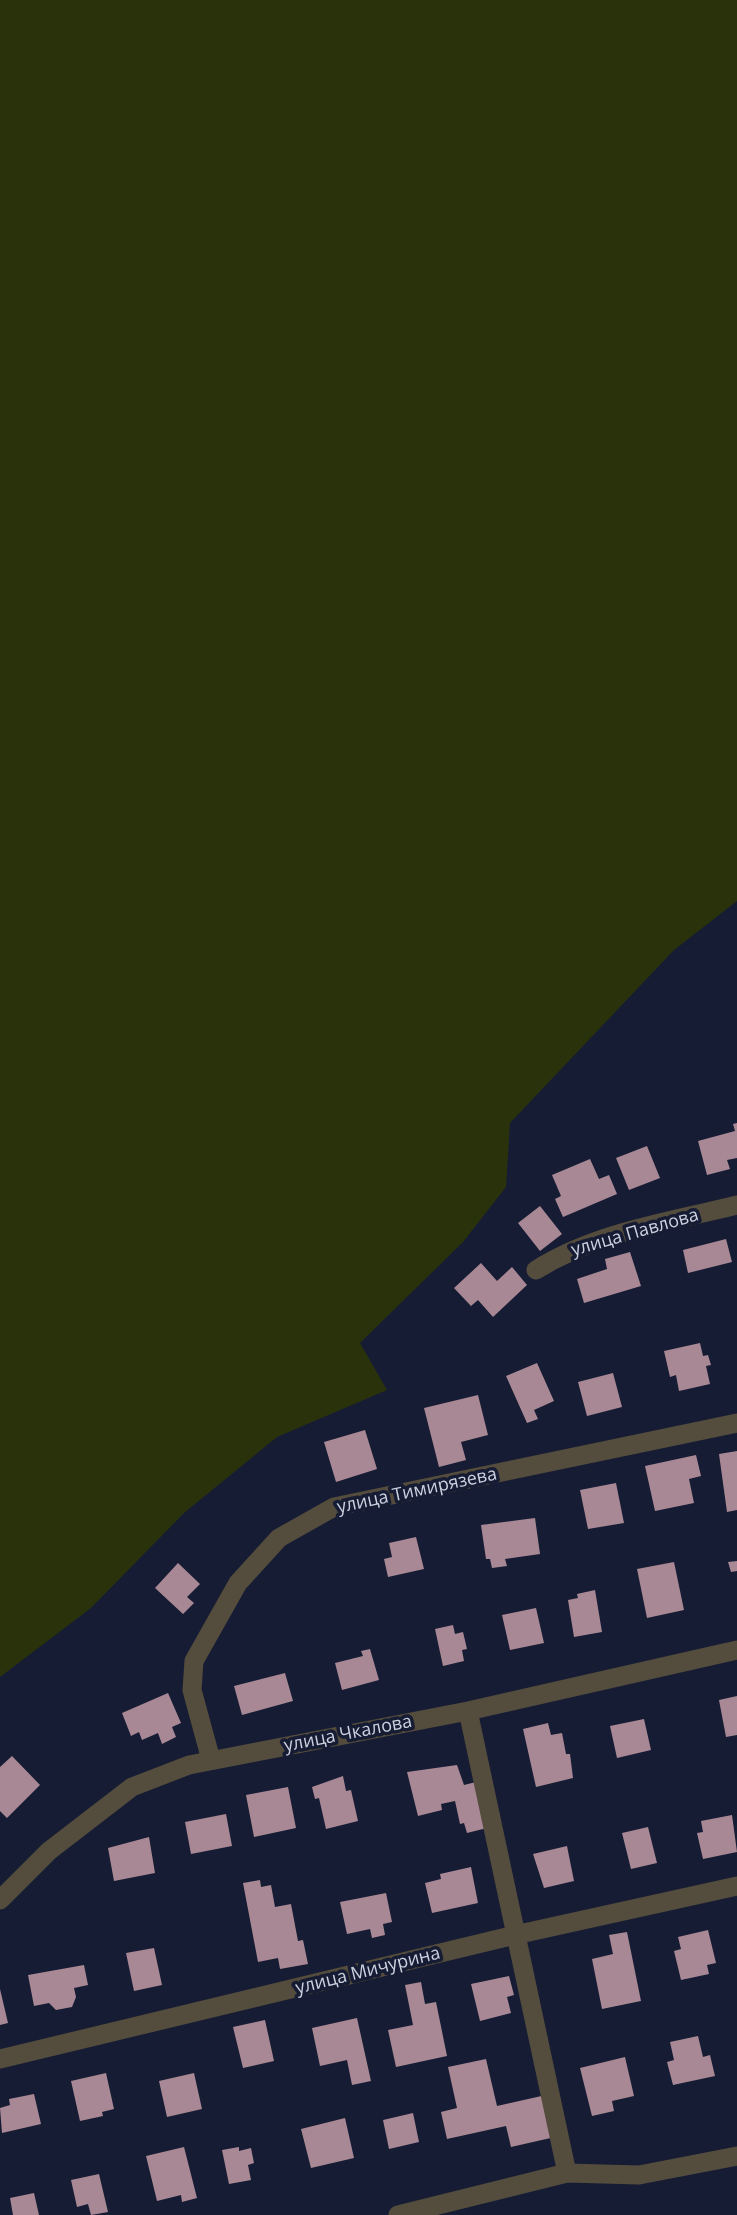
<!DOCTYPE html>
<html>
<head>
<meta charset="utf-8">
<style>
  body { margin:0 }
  canvas { display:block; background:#161c33 }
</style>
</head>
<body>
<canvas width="737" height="2215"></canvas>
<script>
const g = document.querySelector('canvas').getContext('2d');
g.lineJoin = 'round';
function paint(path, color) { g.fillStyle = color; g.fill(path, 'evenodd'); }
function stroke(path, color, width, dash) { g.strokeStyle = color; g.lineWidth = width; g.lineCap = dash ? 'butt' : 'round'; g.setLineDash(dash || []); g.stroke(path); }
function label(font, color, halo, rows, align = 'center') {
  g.font = font + ' "Open Sans",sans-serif'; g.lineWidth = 7; g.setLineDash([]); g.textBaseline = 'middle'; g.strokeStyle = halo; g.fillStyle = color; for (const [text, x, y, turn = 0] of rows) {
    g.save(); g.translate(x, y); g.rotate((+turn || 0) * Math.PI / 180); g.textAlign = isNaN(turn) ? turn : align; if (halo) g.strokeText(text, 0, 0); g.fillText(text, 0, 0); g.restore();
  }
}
paint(new Path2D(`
  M 0,0 L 737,0 L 737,901 L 674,950 L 510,1123 L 506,1187 L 463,1242 L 360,1343 L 387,1390 L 277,1437 L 184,1513 L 91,1608 L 0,1677 Z`), '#2a320b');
paint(new Path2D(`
  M 737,1123 L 737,1158 L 727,1160 L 730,1169 L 707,1175 L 698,1141 L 735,1131 L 733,1124 Z
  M 647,1146 L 660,1178 L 629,1190 L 616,1158 Z
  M 590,1159 L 599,1179 L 609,1175 L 617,1194 L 563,1217 L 555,1199 L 561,1196 L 552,1175 Z
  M 540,1206 L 562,1234 L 540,1251 L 518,1223 Z
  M 726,1239 L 732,1262 L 688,1273 L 683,1250 Z
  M 630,1252 L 641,1286 L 584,1303 L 577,1279 L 607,1269 L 605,1259 Z
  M 481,1263 L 497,1281 L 512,1267 L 527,1285 L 493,1317 L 478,1300 L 471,1306 L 454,1288 Z
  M 700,1343 L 703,1356 L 708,1355 L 711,1365 L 706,1366 L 710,1384 L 679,1391 L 676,1375 L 670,1377 L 664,1351 Z
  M 537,1363 L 554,1401 L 534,1410 L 538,1419 L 527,1423 L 506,1376 Z
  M 613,1373 L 622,1407 L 587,1416 L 578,1382 Z
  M 478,1395 L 488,1435 L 461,1442 L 466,1460 L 439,1467 L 424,1408 Z
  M 365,1430 L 377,1469 L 336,1482 L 324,1442 Z
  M 737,1451 L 737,1510 L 727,1512 L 719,1454 Z
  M 696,1455 L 701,1476 L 689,1479 L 694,1503 L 655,1511 L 645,1466 Z
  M 616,1483 L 624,1523 L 588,1529 L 580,1490 Z
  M 535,1518 L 540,1554 L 505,1559 L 507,1566 L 492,1568 L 490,1559 L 486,1559 L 481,1525 Z
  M 416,1537 L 424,1569 L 388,1577 L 384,1559 L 392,1557 L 389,1543 Z
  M 737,1561 L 737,1571 L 731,1572 L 728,1562 Z
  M 674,1562 L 684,1610 L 647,1618 L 637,1569 Z
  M 178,1563 L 200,1584 L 187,1597 L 194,1603 L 183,1614 L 155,1588 Z
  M 595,1590 L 602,1632 L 574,1637 L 568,1600 L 578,1598 L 577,1594 Z
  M 536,1608 L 544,1643 L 510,1650 L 502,1615 Z
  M 453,1625 L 455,1634 L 463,1632 L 467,1649 L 462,1650 L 464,1661 L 443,1666 L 435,1629 Z
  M 370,1649 L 379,1680 L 342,1690 L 335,1663 L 363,1656 L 361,1651 Z
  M 285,1673 L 293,1701 L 242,1715 L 234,1686 Z
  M 168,1693 L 181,1723 L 172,1727 L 176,1737 L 162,1744 L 158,1733 L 142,1740 L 139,1732 L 131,1736 L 122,1713 Z
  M 737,1696 L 737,1735 L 726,1737 L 719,1700 Z
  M 644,1719 L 651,1750 L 617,1758 L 610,1726 Z
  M 548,1723 L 551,1735 L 562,1733 L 566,1754 L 570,1754 L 573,1778 L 536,1787 L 523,1729 Z
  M 12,1756 L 40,1785 L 7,1818 L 0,1811 L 0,1767 Z
  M 457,1765 L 464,1785 L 476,1782 L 487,1828 L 467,1833 L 464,1823 L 460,1824 L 455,1801 L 441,1804 L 442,1810 L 418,1816 L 407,1772 Z
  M 343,1776 L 346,1791 L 351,1790 L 358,1821 L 326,1829 L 319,1798 L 315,1799 L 312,1787 Z
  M 288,1787 L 296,1828 L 254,1837 L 246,1795 Z
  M 226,1814 L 232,1846 L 191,1854 L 185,1822 Z
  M 732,1815 L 737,1852 L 703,1859 L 697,1833 L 703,1832 L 701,1821 Z
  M 648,1827 L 657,1863 L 631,1869 L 622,1833 Z
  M 149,1837 L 155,1873 L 114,1881 L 108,1848 Z
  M 567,1846 L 574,1881 L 544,1888 L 533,1854 Z
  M 471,1867 L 478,1903 L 432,1913 L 425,1883 L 441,1879 L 440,1874 Z
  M 260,1880 L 261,1887 L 271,1885 L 275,1907 L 291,1904 L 298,1941 L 303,1940 L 308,1964 L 280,1969 L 278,1958 L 258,1962 L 243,1883 Z
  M 386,1893 L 392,1922 L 383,1924 L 385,1935 L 372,1938 L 370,1929 L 347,1934 L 340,1902 Z
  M 708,1930 L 716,1963 L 707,1965 L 709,1974 L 681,1980 L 674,1951 L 681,1949 L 678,1937 Z
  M 627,1932 L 641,2001 L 602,2009 L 592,1959 L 613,1954 L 609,1935 Z
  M 154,1948 L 162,1985 L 134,1991 L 126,1953 Z
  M 84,1965 L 88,1985 L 74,1988 L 76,1997 L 72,2007 L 56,2010 L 49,2003 L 34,2006 L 28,1975 Z
  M 509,1976 L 514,1995 L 507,1997 L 511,2013 L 480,2021 L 471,1984 Z
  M 421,1982 L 425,2004 L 436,2002 L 447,2056 L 396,2067 L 388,2030 L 413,2025 L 405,1985 Z
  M 0,1989 L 8,2023 L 0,2025 Z
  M 357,2018 L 371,2081 L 352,2085 L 347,2060 L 320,2066 L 312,2028 Z
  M 265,2020 L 274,2061 L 243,2068 L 233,2027 Z
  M 698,2036 L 703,2057 L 710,2055 L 715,2076 L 673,2085 L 667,2062 L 674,2060 L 670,2042 Z
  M 625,2057 L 634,2096 L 612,2101 L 614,2111 L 592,2116 L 580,2068 Z
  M 486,2059 L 497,2106 L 546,2095 L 555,2137 L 511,2147 L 506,2126 L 447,2139 L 441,2112 L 457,2108 L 448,2067 Z
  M 106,2073 L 114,2109 L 102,2112 L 103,2116 L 80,2121 L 71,2081 Z
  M 194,2073 L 202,2109 L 167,2117 L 159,2081 Z
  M 34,2094 L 41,2124 L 2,2133 L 0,2108 L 10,2105 L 9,2099 Z
  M 413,2113 L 419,2142 L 389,2149 L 383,2120 Z
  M 345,2118 L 354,2158 L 311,2168 L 301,2129 Z
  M 184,2147 L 197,2198 L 182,2202 L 181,2195 L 157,2201 L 146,2156 Z
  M 239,2147 L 239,2151 L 251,2148 L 254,2163 L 248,2165 L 251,2180 L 229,2184 L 222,2150 Z
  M 99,2174 L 108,2212 L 91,2215 L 88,2204 L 77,2207 L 71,2180 Z
  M 34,2193 L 39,2215 L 13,2215 L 10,2198 Z`), '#a98895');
stroke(new Path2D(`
  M 536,1270 C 596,1232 669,1222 737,1205
  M 468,1711 L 567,2173
  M 211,1760 L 192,1690 L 194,1661 L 238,1583 L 279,1538 L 334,1507 L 737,1423
  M 0,1900 L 49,1851 L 132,1787 L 189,1765 L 468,1711 L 737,1650
  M 0,2059 L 515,1935 L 737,1886
  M 398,2215 L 567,2173 L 639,2175 L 737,2156`), '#544c3c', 19);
label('18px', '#ccd1e0', '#161c33', [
  ["улица Павлова",635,1233,-16],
  ["улица Тимирязева",417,1491,-12],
  ["улица Чкалова",348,1734,-11],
  ["улица Мичурина",368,1971,-14]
]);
</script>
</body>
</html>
